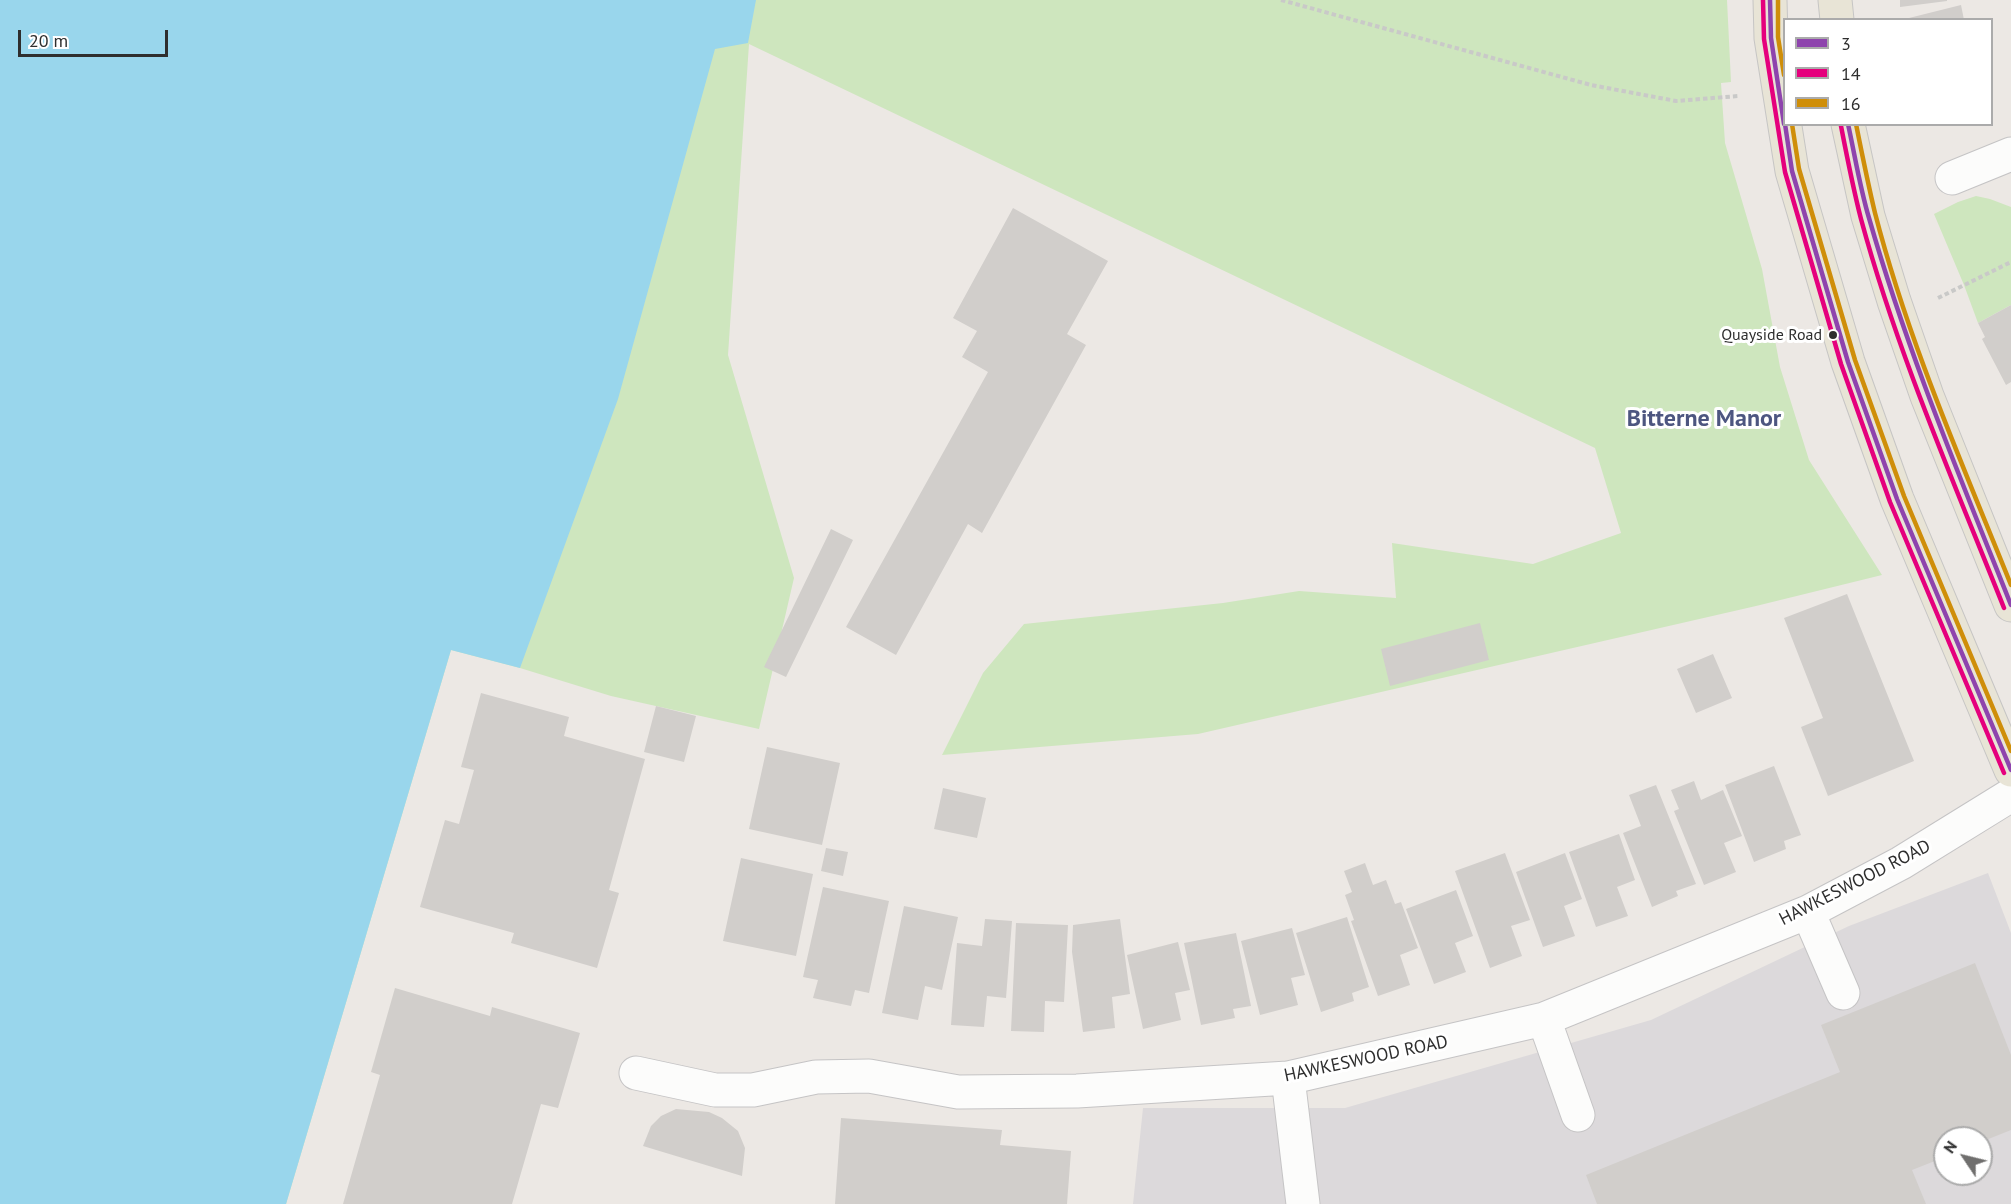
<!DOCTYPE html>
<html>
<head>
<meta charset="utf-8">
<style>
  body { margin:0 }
  #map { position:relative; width:2011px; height:1204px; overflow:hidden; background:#ece8e4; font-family:"PT Sans",sans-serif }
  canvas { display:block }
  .legend { position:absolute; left:1783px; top:18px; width:210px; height:108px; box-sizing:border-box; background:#fff; border:2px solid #ababab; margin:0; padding:8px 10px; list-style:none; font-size:18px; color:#2e2e2e }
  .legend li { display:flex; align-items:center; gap:12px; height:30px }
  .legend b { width:30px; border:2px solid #ababab }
  .north { position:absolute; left:1933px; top:1126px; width:60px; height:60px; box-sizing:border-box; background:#fff; border:2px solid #ababab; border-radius:50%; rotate:305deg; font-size:16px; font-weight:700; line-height:24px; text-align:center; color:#2e2e2e }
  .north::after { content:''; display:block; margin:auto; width:21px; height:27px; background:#706f6e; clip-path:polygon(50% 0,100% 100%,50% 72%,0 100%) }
  .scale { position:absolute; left:18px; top:30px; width:150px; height:27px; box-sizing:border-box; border:3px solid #2e2e2e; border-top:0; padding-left:8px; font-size:18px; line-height:21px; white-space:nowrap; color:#2e2e2e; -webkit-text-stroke:4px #fff; paint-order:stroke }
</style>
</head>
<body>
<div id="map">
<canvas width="2011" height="1204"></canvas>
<ul class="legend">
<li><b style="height:8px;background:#8e44ad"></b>3</li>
<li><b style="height:8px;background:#e5007d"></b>14</li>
<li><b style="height:8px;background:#cf8e09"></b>16</li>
</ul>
<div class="north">N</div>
<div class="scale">20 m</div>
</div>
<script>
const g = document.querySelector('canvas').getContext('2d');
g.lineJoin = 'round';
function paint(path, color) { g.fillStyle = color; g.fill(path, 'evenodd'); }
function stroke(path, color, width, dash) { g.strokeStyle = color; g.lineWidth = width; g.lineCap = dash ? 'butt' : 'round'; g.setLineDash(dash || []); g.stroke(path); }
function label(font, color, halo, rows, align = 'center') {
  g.font = font + ' "PT Sans",sans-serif'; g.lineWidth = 6; g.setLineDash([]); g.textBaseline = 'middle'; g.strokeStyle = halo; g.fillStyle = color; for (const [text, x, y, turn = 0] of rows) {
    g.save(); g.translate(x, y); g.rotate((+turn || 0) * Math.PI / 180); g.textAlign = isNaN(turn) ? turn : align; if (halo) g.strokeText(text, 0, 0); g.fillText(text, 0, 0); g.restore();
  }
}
paint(new Path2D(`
  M 1988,873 L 2011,933 L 2011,1204 L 1133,1204 L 1143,1108 L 1345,1108 L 1651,1020 L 1849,926 ZM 1945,1138 L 1981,1138 L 1981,1174 L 1945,1174 Z`), '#dcd9db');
paint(new Path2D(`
  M 0,0 L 1727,0 L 1731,82 L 1721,83 L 1725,143 L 1762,269 L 1780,367 L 1809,460 L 1882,575 L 1756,606 L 1198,734 L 942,755 L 983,673 L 1024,624 L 1223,603 L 1299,591 L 1396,598 L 1392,543 L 1533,564 L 1621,533 L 1595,448 L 749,44 L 728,355 L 794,578 L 759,729 L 611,696 L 520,668 L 451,650 L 286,1204 L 0,1204 Z
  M 1976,196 L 1990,199 L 2011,207 L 2011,305 L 1978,323 L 1964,285 L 1934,214 L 1958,202 Z`), '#cee6be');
paint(new Path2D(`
  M 0,0 L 756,0 L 748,43 L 715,49 L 618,399 L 520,668 L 451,650 L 286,1204 L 0,1204 Z`), '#99d6ec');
paint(new Path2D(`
  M 1900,0 L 1947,0 L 1947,1 L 1900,7 Z
  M 1961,5 L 1964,20 L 1906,20 L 1905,19 Z
  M 1013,208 L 1108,261 L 1067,334 L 1086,345 L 982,533 L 968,524 L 896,655 L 846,627 L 988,372 L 962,357 L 977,331 L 953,318 Z
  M 2011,305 L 2011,382 L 2006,385 L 1982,339 L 1985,337 L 1978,323 Z
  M 831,529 L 853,540 L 786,677 L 764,667 Z
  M 1847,594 L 1914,761 L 1828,796 L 1801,727 L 1823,718 L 1784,618 Z
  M 1480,623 L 1489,660 L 1390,686 L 1381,649 Z
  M 1713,654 L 1732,698 L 1696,713 L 1677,669 Z
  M 481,693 L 569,717 L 564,736 L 645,759 L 609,890 L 619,893 L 597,968 L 511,943 L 514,933 L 420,907 L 445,820 L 459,824 L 474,770 L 461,767 Z
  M 656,706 L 696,716 L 684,762 L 644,752 Z
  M 767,747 L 840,763 L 822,845 L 749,829 Z
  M 1774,766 L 1801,835 L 1784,841 L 1786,849 L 1754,862 L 1725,785 Z
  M 1694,781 L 1701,800 L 1723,790 L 1742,836 L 1724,843 L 1736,872 L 1704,885 L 1674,811 L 1679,809 L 1671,790 Z
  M 1656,785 L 1696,884 L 1676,891 L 1678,896 L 1652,907 L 1623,833 L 1641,826 L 1629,795 Z
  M 943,788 L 986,798 L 977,838 L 934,829 Z
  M 1619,834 L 1635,880 L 1617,887 L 1628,916 L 1596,927 L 1569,852 Z
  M 826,848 L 848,852 L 843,876 L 821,871 Z
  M 1505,853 L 1530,920 L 1511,926 L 1522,956 L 1490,968 L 1455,871 Z
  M 1565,853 L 1582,899 L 1564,906 L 1575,936 L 1543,947 L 1516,872 Z
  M 741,858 L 813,874 L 796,956 L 723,941 Z
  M 1365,863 L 1373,885 L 1386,880 L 1395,904 L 1401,902 L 1418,948 L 1400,955 L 1410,985 L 1378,996 L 1351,921 L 1354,920 L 1345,895 L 1352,892 L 1344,871 Z
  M 823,887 L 889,901 L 869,993 L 855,990 L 851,1006 L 813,998 L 818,980 L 803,977 Z
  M 1456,890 L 1473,936 L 1455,943 L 1466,972 L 1434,984 L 1406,909 Z
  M 904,906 L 958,917 L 942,990 L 925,986 L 918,1020 L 882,1013 Z
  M 1347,917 L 1369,987 L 1352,993 L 1354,1001 L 1321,1012 L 1296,933 Z
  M 985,919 L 1012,921 L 1006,998 L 987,996 L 984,1027 L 951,1025 L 957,943 L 982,946 Z
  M 1120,919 L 1130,994 L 1112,997 L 1115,1028 L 1083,1032 L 1072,952 L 1073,925 Z
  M 1016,923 L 1068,925 L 1064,1002 L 1045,1001 L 1044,1032 L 1011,1031 Z
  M 1292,928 L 1305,975 L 1291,978 L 1298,1005 L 1260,1015 L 1241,941 Z
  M 1236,933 L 1251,1006 L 1233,1009 L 1235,1018 L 1201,1025 L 1184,943 Z
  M 1178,942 L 1190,990 L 1175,993 L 1181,1020 L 1143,1029 L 1127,955 Z
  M 1975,963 L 2011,1055 L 2011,1130 L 1981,1142 L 1981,1138 L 1945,1138 L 1945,1157 L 1912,1170 L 1926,1204 L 1597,1204 L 1586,1175 L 1840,1072 L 1821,1025 Z
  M 395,988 L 490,1016 L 492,1007 L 580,1033 L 558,1108 L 541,1104 L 512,1204 L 343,1204 L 380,1075 L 371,1072 Z
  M 676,1109 L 709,1112 L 722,1118 L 738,1131 L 745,1148 L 742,1176 L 643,1146 L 651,1126 L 661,1116 Z
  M 841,1118 L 1002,1130 L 1000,1145 L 1071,1151 L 1067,1204 L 835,1204 Z`), '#d1cecb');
const minor = new Path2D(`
  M 1952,178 L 2011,154
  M 1808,912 L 1843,993
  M 1544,1019 L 1578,1115
  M 636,1073 L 715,1090 L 753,1090 L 816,1077 L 869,1076 L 958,1092 L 1077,1091 L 1288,1078 L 1544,1019 L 1808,912 L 1901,863 L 2011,795
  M 1288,1078 L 1303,1204`);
const major = new Path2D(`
  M 1770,0 L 1771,38 L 1792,171 L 1848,362 L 1897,499 L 2011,770
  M 1835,0 L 1837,20
  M 1848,124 L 1868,216 L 1894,301 L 1927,396 L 2011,605`);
stroke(minor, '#c5c4c5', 35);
stroke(major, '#c6c5c4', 35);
stroke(new Path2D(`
  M 1281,0 L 1591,85 L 1676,101 L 1738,96
  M 1938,298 L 2011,262`), '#c9c9c8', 4, [4.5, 3]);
stroke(minor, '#fcfcfb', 33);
stroke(major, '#e8e4d6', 33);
stroke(new Path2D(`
  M 1770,0 L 1771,38 L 1784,124
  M 1785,124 L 1792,171 L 1848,362 L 1897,499 L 2011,770
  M 1848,124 C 1855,156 1860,188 1869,218 C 1907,351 1960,477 2011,605`), '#8e44ad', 4.5);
stroke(new Path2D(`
  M 1763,0 L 1764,39 L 1785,172 L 1841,364 L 1890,502 L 2004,773
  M 1841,126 C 1847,157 1853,188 1861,219 C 1897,352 1953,480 2004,608`), '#e5007d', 4.5);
stroke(new Path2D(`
  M 1778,0 L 1778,37 L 1784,75
  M 1792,124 L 1799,169 L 1855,360 L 1904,496 L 2011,751
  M 1856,124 C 1862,154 1868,184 1875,213 C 1908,341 1962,463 2011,585`), '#cf8e09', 4.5);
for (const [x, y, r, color] of [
  [1833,335,5,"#2e2e2e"]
]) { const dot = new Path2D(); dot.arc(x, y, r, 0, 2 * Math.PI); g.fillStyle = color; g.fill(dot); stroke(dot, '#fff', 2); }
label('16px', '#2e2e2e', '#fff', [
  ["Quayside Road",1822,335]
], 'right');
label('18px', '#2e2e2e', '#fff', [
  ["HAWKESWOOD ROAD",1855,883,-27],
  ["HAWKESWOOD ROAD",1366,1059,-12]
]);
label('bold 24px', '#4d5680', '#fff', [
  ["Bitterne Manor",1704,419]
]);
</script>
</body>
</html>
